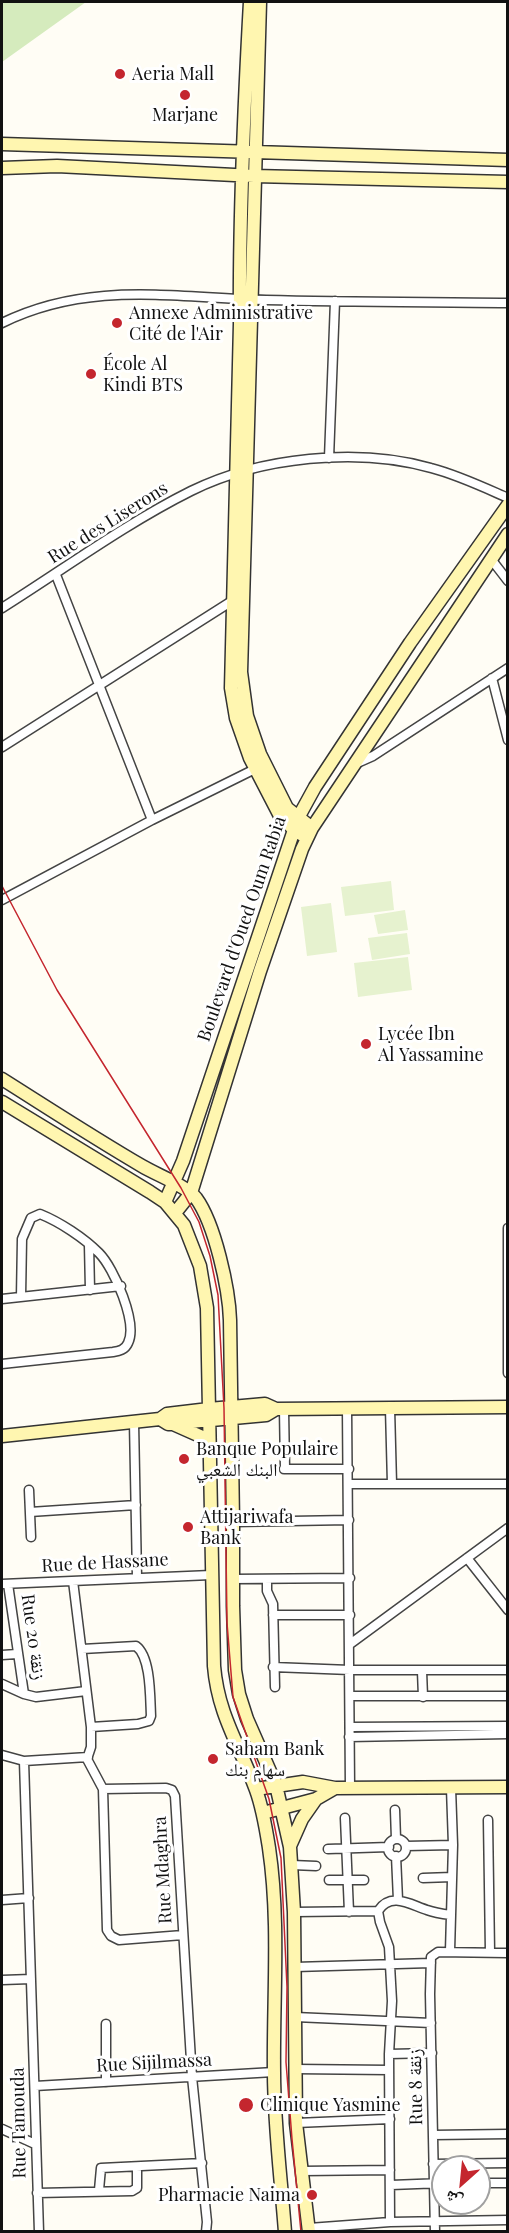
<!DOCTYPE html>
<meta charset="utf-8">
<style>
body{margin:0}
#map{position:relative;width:509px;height:2233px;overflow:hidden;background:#fffdf5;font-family:"Playfair Display","Noto Naskh Arabic",serif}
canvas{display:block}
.frame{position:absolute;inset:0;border:3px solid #111;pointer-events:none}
.north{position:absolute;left:431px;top:2155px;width:60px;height:60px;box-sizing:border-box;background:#fff;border:2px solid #a0a0a0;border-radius:50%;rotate:207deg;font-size:16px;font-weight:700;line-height:24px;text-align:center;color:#111}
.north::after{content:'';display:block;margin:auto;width:21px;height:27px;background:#c4262e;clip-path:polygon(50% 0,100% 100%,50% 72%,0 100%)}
</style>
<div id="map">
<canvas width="509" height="2233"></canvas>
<div class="frame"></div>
<div class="north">ش</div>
</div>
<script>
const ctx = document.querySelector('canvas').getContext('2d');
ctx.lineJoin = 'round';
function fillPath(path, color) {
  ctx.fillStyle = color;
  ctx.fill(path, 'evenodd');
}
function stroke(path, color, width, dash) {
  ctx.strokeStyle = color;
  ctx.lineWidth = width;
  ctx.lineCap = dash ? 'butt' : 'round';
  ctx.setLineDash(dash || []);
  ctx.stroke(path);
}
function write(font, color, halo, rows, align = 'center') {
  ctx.font = font + ' "Playfair Display","Noto Naskh Arabic",serif';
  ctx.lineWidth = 6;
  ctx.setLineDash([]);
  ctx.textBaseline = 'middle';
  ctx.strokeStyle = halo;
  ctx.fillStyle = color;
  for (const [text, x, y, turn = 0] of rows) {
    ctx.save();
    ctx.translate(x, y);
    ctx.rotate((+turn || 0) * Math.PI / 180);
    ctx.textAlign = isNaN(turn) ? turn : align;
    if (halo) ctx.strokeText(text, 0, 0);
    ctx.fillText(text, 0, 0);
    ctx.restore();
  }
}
fillPath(new Path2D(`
 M2,2H86L2,62Z`), '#d5ebbd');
fillPath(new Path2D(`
 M391,881L394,910L345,916L341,887Z
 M331,903L337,952L307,956L301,907Z
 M405,910L408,930L378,934L374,915Z
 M407,933L410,954L372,960L368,938Z
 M408,957L412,990L358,997L354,963Z`), '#e6f2cf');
const street = new Path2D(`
 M2,323C90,280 173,298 266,300C346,302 427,302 508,303
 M329,458L335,301
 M491,559L508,581
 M56,575L152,820
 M2,608C64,569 125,524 191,491C260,457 358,447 431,468C458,475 483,487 508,498
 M492,678L508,740
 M2,747L232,601
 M355,764L373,756L508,668
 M2,900L152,820L259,767
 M508,1228V1373
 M89,1245L90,1290
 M2,1299L121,1286
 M2,1364L113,1352C119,1351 125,1350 128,1343C138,1323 114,1268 99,1253C84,1238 60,1222 40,1214L31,1218L22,1239L21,1297
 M347,1408L350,1788
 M390,1408L392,1484
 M284,1409L285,1469
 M134,1422L137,1577
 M284,1469H349
 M349,1484H508
 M29,1490L31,1537
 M30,1512L136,1505
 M233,1522L349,1520
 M467,1558L508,1610
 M233,1579L350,1578
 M267,1579V1591L273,1604L275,1687
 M73,1581L91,1727V1747L87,1759L103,1789L107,1930L111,1936L119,1940L183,1935
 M2,1584L211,1575
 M8,1584L24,1694
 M273,1615H350
 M350,1644L508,1528
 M82,1649L136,1646C151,1657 150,1697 151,1716L149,1721L138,1724L91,1727
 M2,1655L17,1654
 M273,1667L350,1670H508
 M422,1671L423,1697
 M2,1684L24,1694L36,1697L86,1691
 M350,1696H508
 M350,1727L508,1726
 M349,1737L508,1734
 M2,1755L24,1761L88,1757
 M24,1761L39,2232
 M103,1789L166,1788L172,1790L175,1796L192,2077L207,2222L206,2232
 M395,1810L396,1839
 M345,1818L349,1912
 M488,1820L490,1952
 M388 1848a9 9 0 1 1 18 0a9 9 0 1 1-18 0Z
 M406,1846L453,1845
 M328,1849L389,1847
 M396,1856L398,1900
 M292,1865L316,1866
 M423,1878L452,1877
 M329,1880H364
 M2,1900L29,1898
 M294,1912L378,1911
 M450,1951L453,1845L451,1788
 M295,1967L431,1963
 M2,1980L31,1979
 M295,2017L431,2023
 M106,2024V2082
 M389,2054L432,2053
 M295,2069L389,2070
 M35,2086L274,2072
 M296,2123L390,2119
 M2,2129L35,2144
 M433,2135L508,2134
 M433,2164L508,2163
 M302,2171L390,2170
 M479,2183H508
 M391,2185L443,2183
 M99,2190L101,2168L202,2163
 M37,2193L132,2191L137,2188V2167
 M390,2222L389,2054L392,2001L389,1947L380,1922L378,1911C391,1891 411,1905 427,1910C435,1913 443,1914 451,1915
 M309,2228L390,2222L508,2220
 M435,2232L430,1994L431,1957L438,1952L508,1953`);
const secondary = new Path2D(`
 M250,2C244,109 239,217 240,324L231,688L236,718L250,758L279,814L293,829L307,838
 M260,2L241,672L247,716L260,754L287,808L312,828
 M2,144L508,160
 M2,168L57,166L254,176L508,182
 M2,1079C48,1108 94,1138 142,1166C157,1175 185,1185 196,1198C215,1224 229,1289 230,1320L233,1522V1606L235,1670L239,1694L247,1719L276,1785L290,1847L294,1912L296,2123L309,2232
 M2,1102L150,1192L165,1202L184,1225L200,1266L207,1308L214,1666C218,1715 240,1746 256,1790C263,1809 266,1829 269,1848C280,1922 273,1998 274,2072C274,2125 281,2178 285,2232
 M165,1202L183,1161L298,818L315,787L410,643L508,505
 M175,1213L191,1193L260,971L302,849L312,828L508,534
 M160,1419L168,1424L266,1415L276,1409
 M173,1424L209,1440
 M2,1436L160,1419L167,1414L209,1409L265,1404L276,1409L508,1407
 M256,1789L303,1782L335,1788L508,1787
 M263,1813L316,1799L335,1788
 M290,1846L302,1819L316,1799`);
stroke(street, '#444', 11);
stroke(secondary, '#333', 15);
stroke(street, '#fff', 8);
stroke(secondary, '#fff6b0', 12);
stroke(new Path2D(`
 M2,886L57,990L181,1188L199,1222L210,1256L218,1295L224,1408L227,1623L233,1697L269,1799L281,1858L287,1987L286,2062L292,2139L301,2232`), '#c4262e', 1.5);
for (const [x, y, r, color] of [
 [120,74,6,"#c4262e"],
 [185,95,6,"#c4262e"],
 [117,323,6,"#c4262e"],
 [91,374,6,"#c4262e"],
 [366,1044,6,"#c4262e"],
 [184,1459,6,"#c4262e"],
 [188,1527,6,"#c4262e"],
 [213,1759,6,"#c4262e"],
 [246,2105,8,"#c4262e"],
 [312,2195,6,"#c4262e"]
]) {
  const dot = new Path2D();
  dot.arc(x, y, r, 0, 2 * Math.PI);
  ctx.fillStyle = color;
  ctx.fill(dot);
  stroke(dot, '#fff', 2);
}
write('18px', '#111', '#fff', [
 ["Aeria Mall",132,74],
 ["Marjane",185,115,"center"],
 ["Annexe Administrative",129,313],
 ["Cité de l'Air",129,334],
 ["École Al",103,364],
 ["Kindi BTS",103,385],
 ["Lycée Ibn",378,1034],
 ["Al Yassamine",378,1055],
 ["Banque Populaire",196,1449],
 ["البنك الشعبي",196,1470],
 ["Attijariwafa",200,1517],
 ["Bank",200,1538],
 ["Saham Bank",225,1749],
 ["سهام بنك",225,1770],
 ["Clinique Yasmine",260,2105],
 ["Pharmacie Naima",300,2195,"right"]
], 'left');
write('18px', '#111', '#fff', [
 ["Rue des Liserons",108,523,-32],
 ["Boulevard d'Oued Oum Rabia",242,929,-71],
 ["Rue de Hassane",105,1563,-3],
 ["Rue 20 زنقة",33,1637,82],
 ["Rue Mdaghra",163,1870,-93],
 ["Rue Sijilmassa",154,2063,-3],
 ["Rue 8 زنقة",416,2087,-91],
 ["Rue Tamouda",19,2123,-91]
]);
</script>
